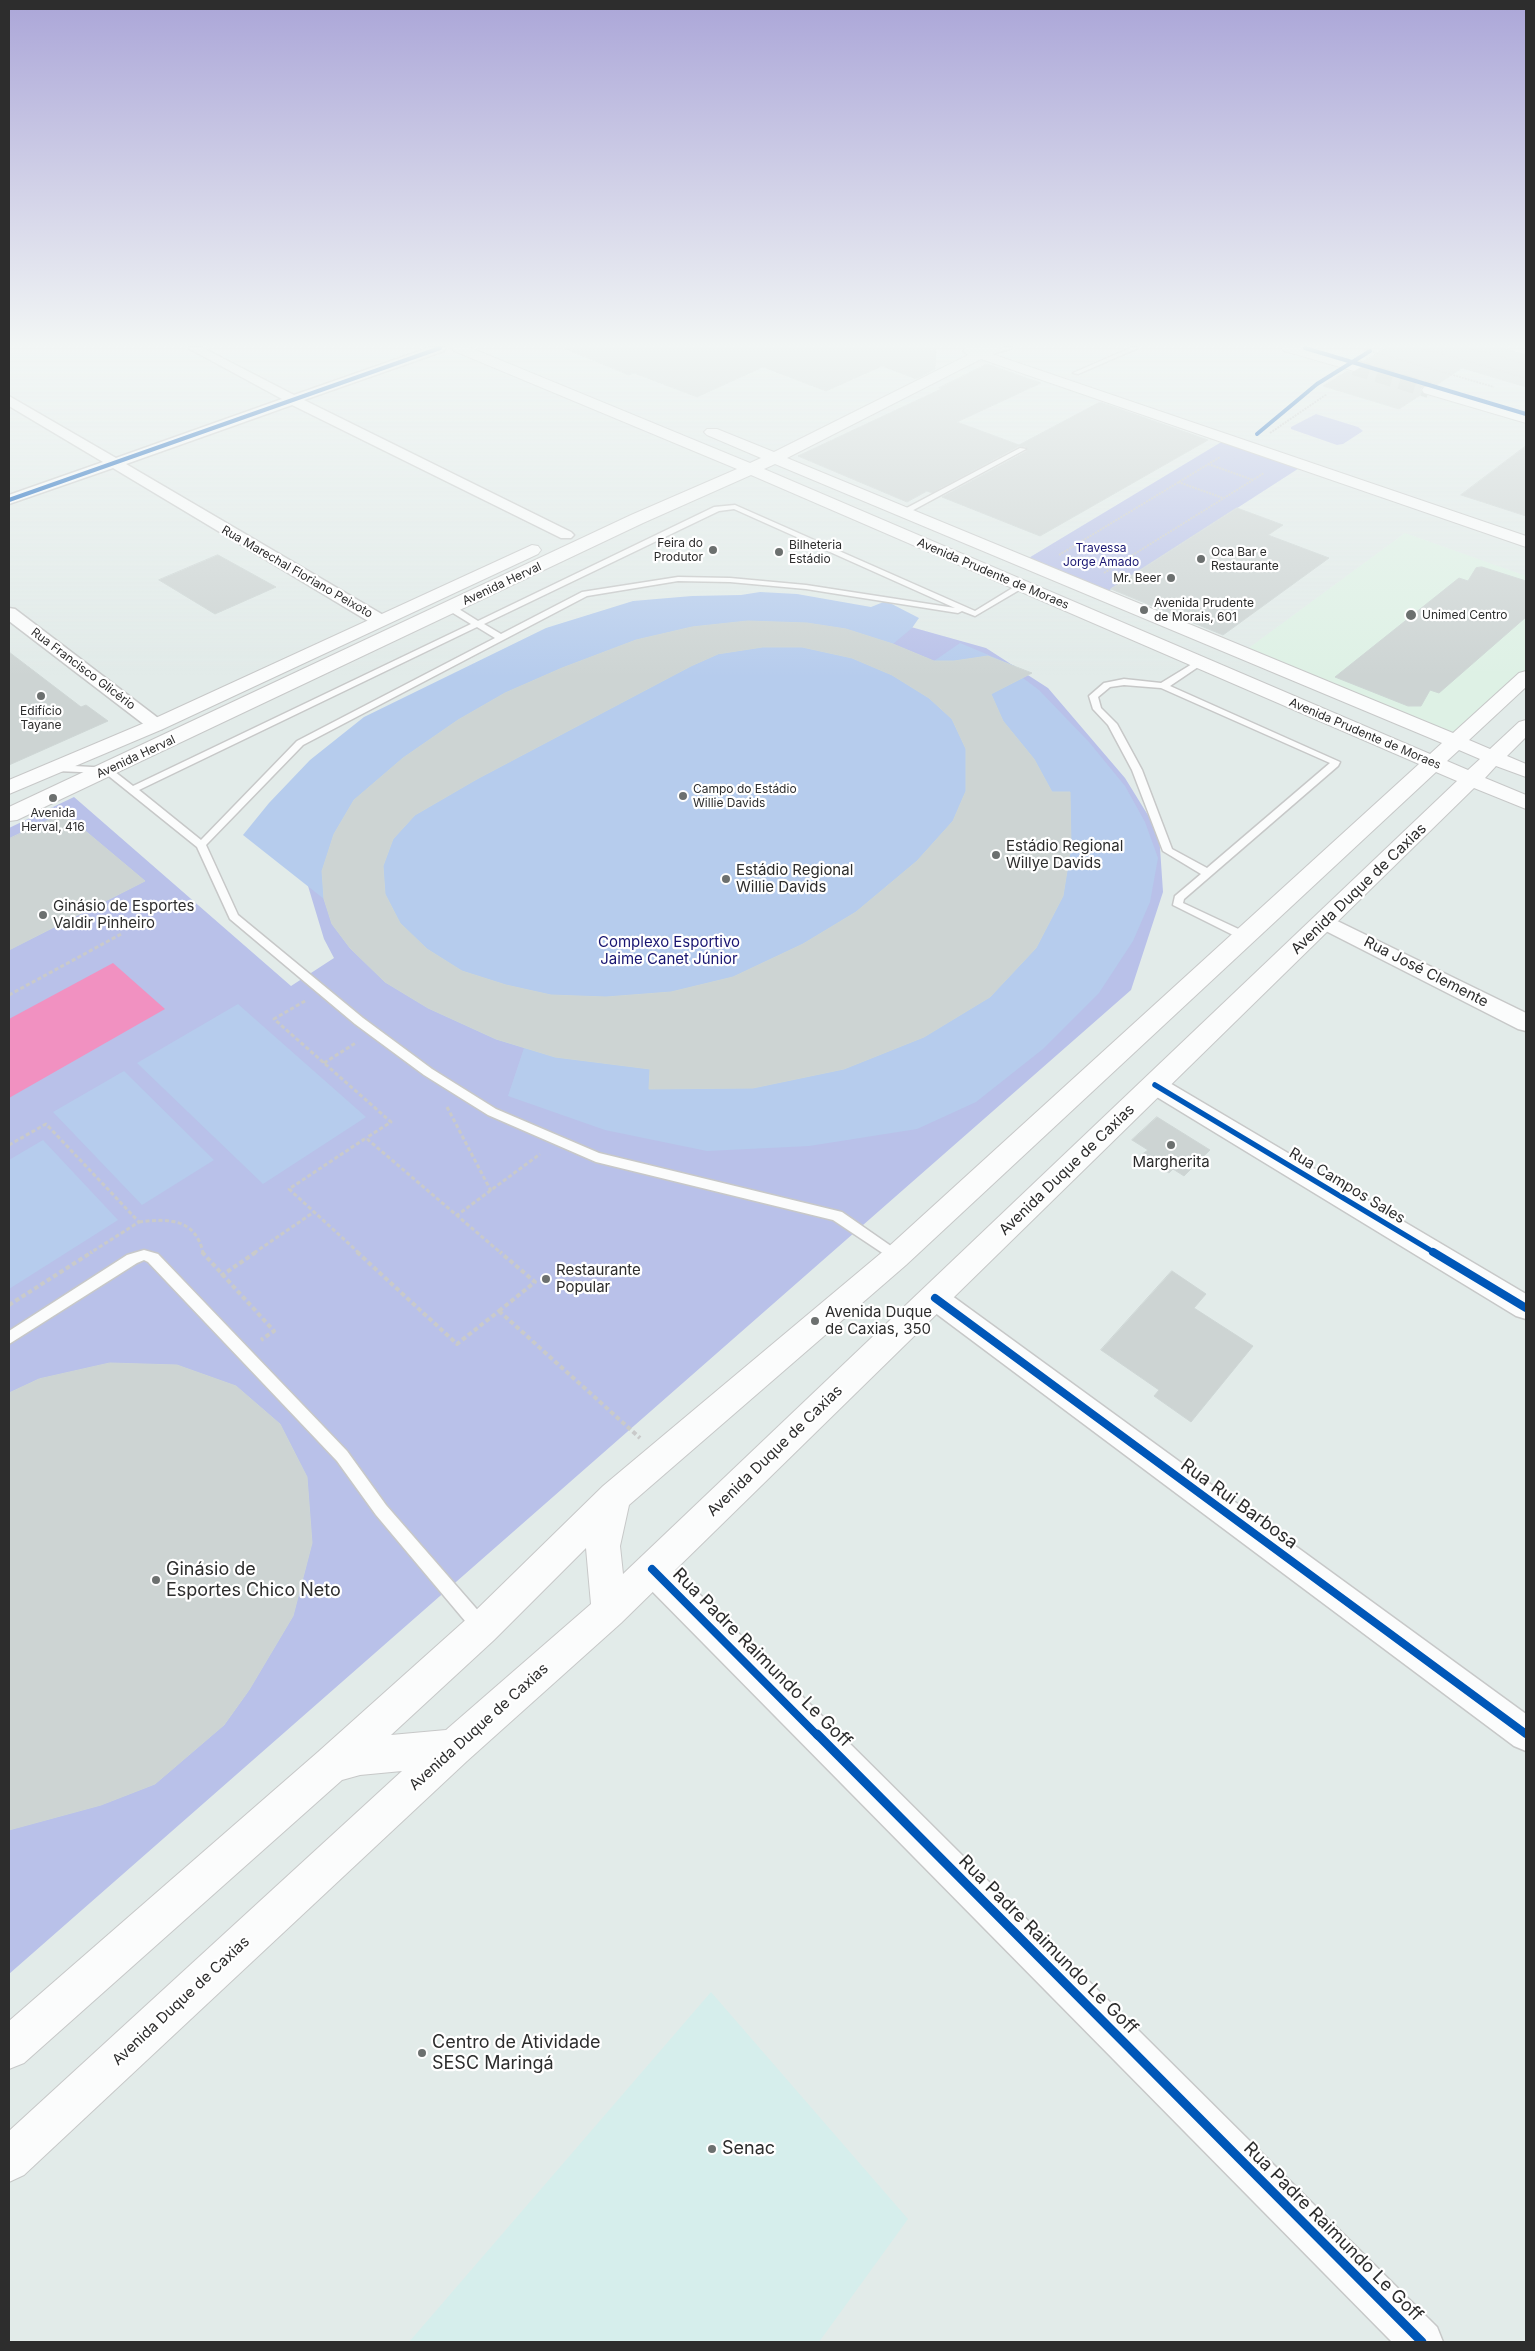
<!DOCTYPE html>
<meta charset="utf-8">
<style>
body{margin:0}
#map{position:relative;width:1535px;height:2351px;overflow:hidden;background:#e2ebe9;font-family:Inter,sans-serif}
canvas{display:block}
.frame{position:absolute;inset:0;border:10px solid #2d2d2d;pointer-events:none}
</style>
<div id="map">
<canvas width="1535" height="2351"></canvas>
<div class="frame"></div>
</div>
<script>
const ctx = document.querySelector('canvas').getContext('2d');
ctx.lineJoin = 'round';
function fillPath(path, color) {
  ctx.fillStyle = color;
  ctx.fill(path, 'evenodd');
}
function stroke(path, color, width, dash) {
  ctx.strokeStyle = color;
  ctx.lineWidth = width;
  ctx.lineCap = dash ? 'butt' : 'round';
  ctx.setLineDash(dash || []);
  ctx.stroke(path);
}
function write(font, color, halo, rows, align = 'center') {
  ctx.font = font + ' Inter,sans-serif';
  ctx.lineWidth = 4.5;
  ctx.setLineDash([]);
  ctx.textBaseline = 'middle';
  ctx.strokeStyle = halo;
  ctx.fillStyle = color;
  for (const [text, x, y, turn = 0] of rows) {
    ctx.save();
    ctx.translate(x, y);
    ctx.rotate((+turn || 0) * Math.PI / 180);
    ctx.textAlign = isNaN(turn) ? turn : align;
    if (halo) ctx.strokeText(text, 0, 0);
    ctx.fillText(text, 0, 0);
    ctx.restore();
  }
}
fillPath(new Path2D(`
 M711,1992L908,2219L819,2342H409Z`), '#d6eeec');
fillPath(new Path2D(`
 M1405,533L1526,576V677L1455,742L1242,653Z`), '#def1e5');
fillPath(new Path2D(`
 M1316,414L1358,427L1363,431L1343,444L1337,445L1291,429V427Z
 M1228,438L1304,465L1102,595L1022,562Z
 M886,620L986,648L1048,688L1125,778L1159,833L1163,892L1131,990L9,1974V828L74,797L291,986L334,958L324,939L305,876Z`), '#b9c1e9');
fillPath(new Path2D(`
 M760,592L797,594L871,607L886,601L919,618L912,628L893,644L934,661L960,643L1015,666L1023,678L1039,690L1089,742L1125,786L1145,822L1158,858L1150,902L1133,941L1099,993L1043,1049L976,1102L917,1129L809,1146L707,1151L605,1130L508,1096L524,1048L495,1039L428,1008L385,982L350,948L332,924L324,899L243,835L269,803L310,760L364,717L546,628L633,601L692,596L741,595Z
 M238,1004L366,1117L263,1184L137,1063Z
 M124,1071L214,1160L142,1205L53,1112Z
 M43,1140L118,1220L9,1289V1160Z`), '#b6cced');
fillPath(new Path2D(`
 M113,963L165,1009L9,1098V1019Z`), '#f191c1');
const building = new Path2D(`
 M564,348H936L935,369L916,379L882,366L826,391L763,367L697,397L634,373L629,375Z
 M1386,348H1502L1526,355V387L1462,368L1435,386L1424,385L1420,389L1422,394L1399,409L1323,386L1347,371L1355,373L1362,369L1361,363Z
 M987,364L1041,383L957,422L1019,445L1100,402L1208,440L1040,536L942,497L1027,451L1026,447L1019,446L932,493L927,491L907,502L798,456L941,389L939,388Z
 M1526,446V516L1461,495Z
 M1237,508L1283,525L1268,535L1329,558L1223,635L1111,589Z
 M218,555L276,587L215,614L159,580Z
 M1482,567L1526,581V617L1439,693L1430,690L1421,706H1408L1335,677L1459,578L1468,581L1476,568Z
 M748,621L807,623L846,629L893,644L934,661H954L988,656L1032,673L991,694L1003,721L1034,759L1052,792H1070L1071,846L1063,896L1036,948L990,997L924,1037L844,1069L753,1088L649,1089L650,1069L555,1057L496,1039L428,1008L385,982L350,948L332,924L324,899L322,871L334,834L354,800L403,758L458,720L505,693L562,668L636,640L692,627ZM763,647H802L852,658L892,675L929,698L952,719L966,749V791L953,821L917,861L856,912L803,944L733,977L671,992L606,997L551,995L506,985L462,971L427,949L400,923L385,894L383,866L393,839L415,815L477,779L691,666L718,654Z
 M9,652L81,707L86,705L108,721L9,765Z
 M64,813L145,881L9,950V839Z
 M1157,1117L1210,1150L1184,1176L1173,1169L1169,1173L1141,1155L1148,1150L1132,1140Z
 M1172,1271L1206,1294L1194,1308L1253,1346L1191,1422L1154,1396L1159,1390L1101,1350Z
 M110,1363L177,1365L236,1386L280,1424L307,1477L312,1543L293,1616L249,1690L224,1725L155,1784L101,1805L9,1830V1393L39,1379Z`);
fillPath(building, '#cdd4d3');
stroke(building, '#ced6d5', 1);
stroke(new Path2D(`
 M1354,367L1429,390`), '#bec5c3', 16, [16, 8]);
const service = new Path2D(`
 M1003,348H1013L982,357L979,355Z
 M1130,348H1138L1078,374L1073,373Z
 M1020,448L1026,449L906,514L899,512Z
 M735,505L975,611L1019,584L1026,586L975,616L962,611L958,613L806,589L730,582L678,581L587,596L303,745L206,845L238,915L363,1018L432,1069L496,1109L599,1153L842,1212L901,1253L903,1257L901,1261L896,1262L833,1220L596,1162L488,1115L424,1075L355,1024L230,919L197,847L105,773L56,771L51,768L56,765L110,768L133,786L471,624L448,610V606H454L478,621L714,507ZM734,509L955,608L806,585L730,578L678,577L582,592L501,634L484,624L719,511ZM477,627L495,638L297,741L201,840L139,790Z
 M1197,661L1204,663L1170,686L1340,762L1338,766L1184,899L1183,903L1247,933L1248,936L1243,940L1173,905L1175,896L1201,874L1163,851L1132,770L1108,725L1093,709L1089,696L1104,683L1124,679L1161,683ZM1124,685L1161,688L1330,763L1207,868L1172,849L1142,770L1117,724L1101,708L1098,697L1110,687Z
 M144,1250L158,1254L347,1451L386,1505L488,1622L490,1628L488,1634L482,1636L476,1634L376,1515L337,1461L148,1262L144,1260L137,1263L9,1344V1331L127,1255Z`);
const minor = new Path2D(`
 M188,348H203L294,395L428,348H446L444,351L304,400L571,532L574,535L571,538H561L292,405L126,464L385,616L387,620L385,624H373L113,468L9,504V495L103,462L9,406V396L116,458L282,399Z
 M9,608L15,609L162,721L165,725L162,729H150L9,621Z
 M1325,915L1526,1013V1031L1518,1029L1318,927L1314,922L1318,917Z
 M1155,1076L1163,1079L1526,1294V1319L1516,1316L1147,1091L1143,1085L1147,1079Z
 M935,1287L944,1290L1526,1714V1751L1514,1746L926,1306L922,1298L926,1290Z
 M652,1554L663,1558L1437,2327L1443,2342H1392L641,1580L637,1569L641,1558Z`);
const secondary = new Path2D(`
 M452,348H471L750,463L761,458L707,435L704,432L707,429H717L774,452L968,355L963,351L965,348H1000L992,354L1526,536V547L981,359L787,458L1453,733L1519,673L1526,671V687L1469,740L1490,749L1519,722L1526,720V737L1507,756L1526,764V777L1496,766L1485,778L1526,795V809L1474,788L621,1623L467,1761L24,2175L9,2182V2131L402,1771L360,1775L342,1780L24,2063L9,2069V2021L318,1752L470,1616L603,1486L886,1249L1419,764L751,475L643,523L17,820L9,821V807L631,515L737,469L454,351ZM775,464L1442,743L1430,754L764,469ZM1459,750L1480,759L1468,770L1447,761ZM1436,772L1457,781L623,1574L620,1546L629,1505L906,1265ZM586,1548L591,1604L446,1730L391,1735L494,1640Z
 M1282,348H1304L1359,364L1361,367L1354,371L1284,351Z
 M1429,386L1526,414V423L1424,393L1422,390L1424,387Z
 M532,545L538,546L541,550L538,554L163,729L9,794V780L149,721Z`);
stroke(service, '#c7c8c8', 3);
stroke(minor, '#c7c8c8', 3);
stroke(secondary, '#c7c8c8', 2);
stroke(new Path2D(`
 M1421,348L1526,378
 M1469,348L1526,364
 M1364,349L1494,387
 M1270,433L1327,394
 M1208,464L1253,480
 M1178,482L1223,498
 M1059,555L1220,457
 M1104,573L1264,473`), '#c9caca', 2, [2, 1]);
stroke(new Path2D(`
 M9,995L123,933
 M305,1001L274,1019L391,1122L366,1138
 M324,1063L357,1042
 M447,1107L491,1191
 M9,1145L46,1124L139,1222L90,1253
 M456,1216L540,1154
 M139,1222C169,1218 196,1219 203,1253
 M254,1253L314,1212
 M359,1253L289,1189L366,1138L501,1253`), '#c9caca', 3, [4, 2.5]);
stroke(new Path2D(`
 M202,1252L274,1331L261,1340
 M357,1252L457,1344L499,1311
 M221,1276L256,1252
 M9,1305L92,1252
 M499,1311L640,1438
 M499,1311L535,1282L500,1252`), '#c9caca', 4, [4.5, 3]);
fillPath(service, '#fbfcfc');
fillPath(minor, '#fbfcfc');
fillPath(secondary, '#fbfcfc');
stroke(new Path2D(`
 M1305,348L1526,414
 M1257,434L1317,384L1370,351
 M9,500L440,348`), '#0057b8', 4);
stroke(new Path2D(`
 M1155,1085L1435,1253`), '#0057b8', 5.5);
stroke(new Path2D(`
 M1433,1252L1526,1308
 M935,1298L1526,1734
 M652,1569L818,1736`), '#0057b8', 8);
stroke(new Path2D(`
 M817,1734L1422,2342`), '#0057b8', 9);
const sky = ctx.createLinearGradient(0, 0, 0, 677);
sky.addColorStop(0, '#aba6d8');
sky.addColorStop(0.51, '#f2f6f5');
sky.addColorStop(1, '#f2f6f500');
ctx.fillStyle = sky;
ctx.fillRect(0, 0, 1535, 677);
for (const [x, y, r, color] of [
 [713,550,5,"#6c706f"],
 [779,552,5,"#6c706f"],
 [1201,559,5,"#6c706f"],
 [1171,578,5,"#6c706f"],
 [1144,610,5,"#6c706f"],
 [1411,615,6,"#6c706f"],
 [41,696,5,"#6c706f"],
 [683,796,5,"#6c706f"],
 [53,798,5,"#6c706f"],
 [996,855,5,"#6c706f"],
 [726,879,5,"#6c706f"],
 [43,915,5,"#6c706f"],
 [1171,1145,5,"#6c706f"],
 [546,1279,5,"#6c706f"],
 [815,1321,5,"#6c706f"],
 [156,1580,5,"#6c706f"],
 [422,2053,5,"#6c706f"],
 [712,2149,5,"#6c706f"]
]) {
  const dot = new Path2D();
  dot.arc(x, y, r, 0, 2 * Math.PI);
  ctx.fillStyle = color;
  ctx.fill(dot);
  stroke(dot, '#fff', 2);
}
write('12px', '#2d2d2d', '#fff', [
 ["Feira do",703,543,"right"],
 ["Produtor",703,557,"right"],
 ["Bilheteria",789,545],
 ["Estádio",789,559],
 ["Oca Bar e",1211,552],
 ["Restaurante",1211,566],
 ["Mr. Beer",1161,578,"right"],
 ["Avenida Prudente",1154,603],
 ["de Morais, 601",1154,617],
 ["Unimed Centro",1422,615],
 ["Edifício",41,711,"center"],
 ["Tayane",41,725,"center"],
 ["Campo do Estádio",693,789],
 ["Willie Davids",693,803],
 ["Avenida",53,813,"center"],
 ["Herval, 416",53,827,"center"]
], 'left');
write('12px', '#181571', '#fff', [
 ["Travessa",1101,548],
 ["Jorge Amado",1101,562]
]);
write('12px', '#2d2d2d', '#fff', [
 ["Rua Marechal Floriano Peixoto",297,572,30],
 ["Avenida Prudente de Moraes",993,574,23],
 ["Avenida Herval",502,584,-25],
 ["Rua Francisco Glicério",83,669,37],
 ["Avenida Prudente de Moraes",1365,734,23],
 ["Avenida Herval",136,757,-25]
]);
write('15px', '#2d2d2d', '#fff', [
 ["Estádio Regional",1006,846],
 ["Willye Davids",1006,863],
 ["Estádio Regional",736,870],
 ["Willie Davids",736,887],
 ["Ginásio de Esportes",53,906],
 ["Valdir Pinheiro",53,923],
 ["Margherita",1171,1162,"center"],
 ["Restaurante",556,1270],
 ["Popular",556,1287],
 ["Avenida Duque",825,1312],
 ["de Caxias, 350",825,1329]
], 'left');
write('15px', '#2d2d2d', '#fff', [
 ["Avenida Duque de Caxias",1359,889,-44],
 ["Rua José Clemente",1426,972,27],
 ["Avenida Duque de Caxias",1067,1170,-44],
 ["Rua Campos Sales",1347,1186,31],
 ["Avenida Duque de Caxias",775,1451,-44],
 ["Avenida Duque de Caxias",479,1727,-42],
 ["Avenida Duque de Caxias",181,2001,-43]
]);
write('15px', '#181571', '#fff', [
 ["Complexo Esportivo",669,942],
 ["Jaime Canet Júnior",669,959]
]);
write('18px', '#2d2d2d', '#fff', [
 ["Rua Rui Barbosa",1239,1504,36],
 ["Rua Padre Raimundo Le Goff",762,1658,45],
 ["Rua Padre Raimundo Le Goff",1048,1945,45],
 ["Rua Padre Raimundo Le Goff",1333,2232,45]
]);
write('18px', '#2d2d2d', '#fff', [
 ["Ginásio de",166,1570],
 ["Esportes Chico Neto",166,1591],
 ["Centro de Atividade",432,2043],
 ["SESC Maringá",432,2064],
 ["Senac",722,2149]
], 'left');
</script>
